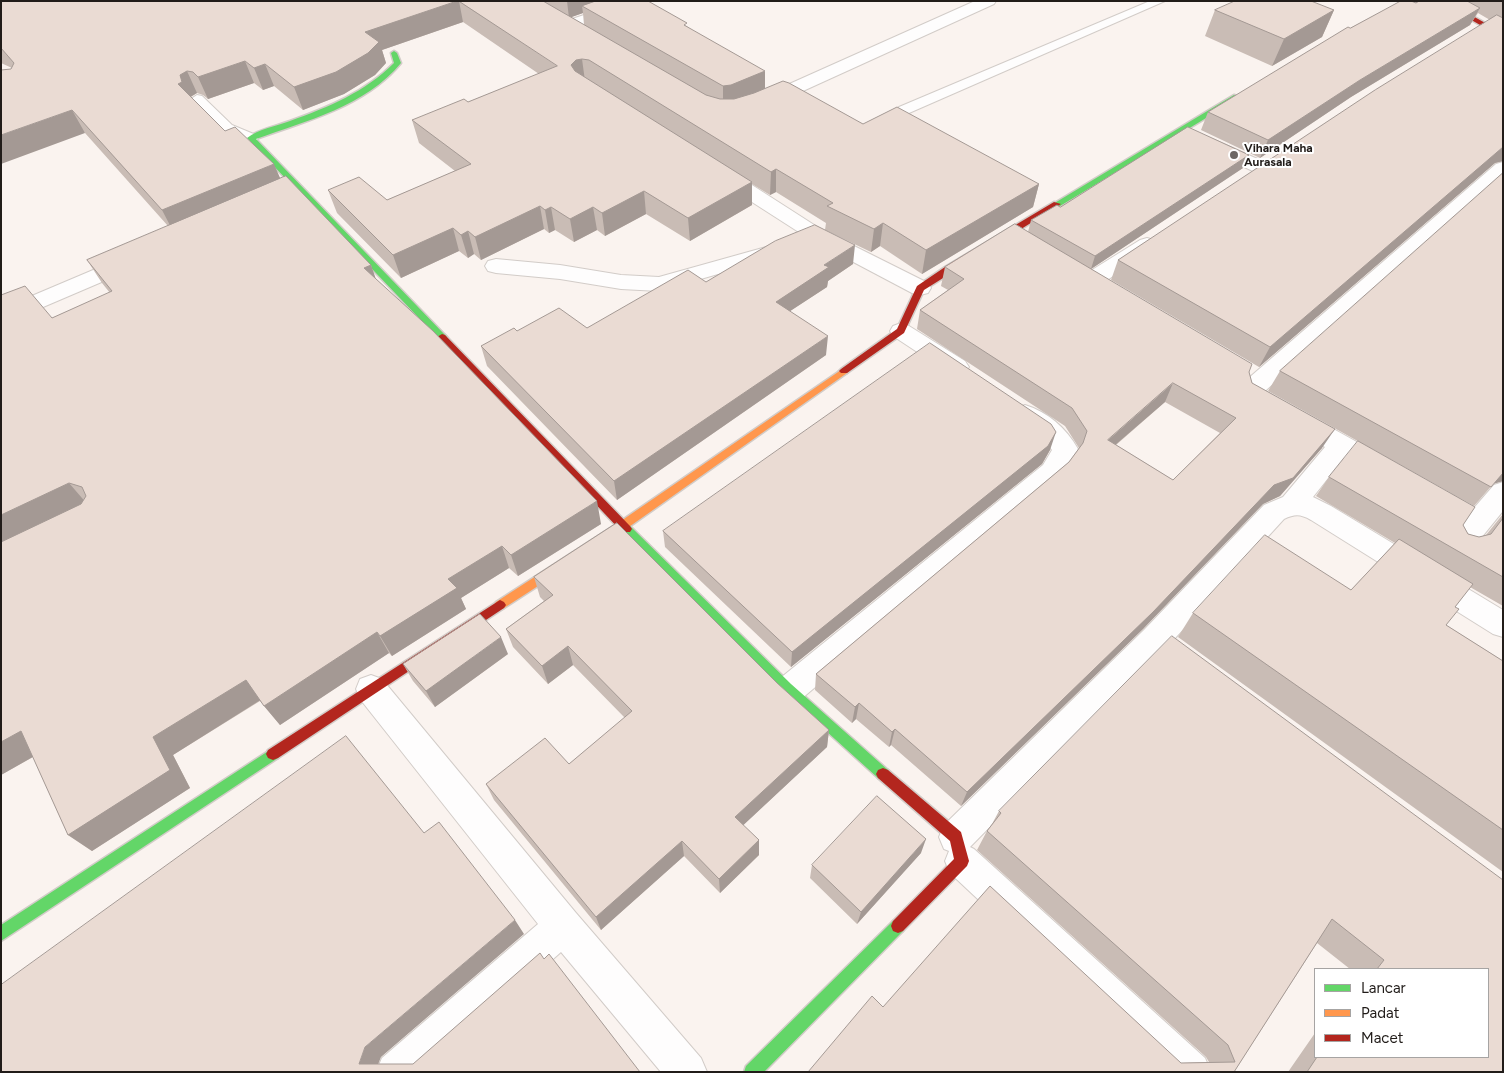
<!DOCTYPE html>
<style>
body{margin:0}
#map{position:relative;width:1504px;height:1073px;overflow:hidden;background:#faf3ef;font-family:Figtree,sans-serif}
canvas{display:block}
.frame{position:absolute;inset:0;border:2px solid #211c19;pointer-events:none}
.legend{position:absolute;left:1314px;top:968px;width:175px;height:90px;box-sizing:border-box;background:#fff;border:1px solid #a6a4a3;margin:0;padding:6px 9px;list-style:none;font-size:15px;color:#211c19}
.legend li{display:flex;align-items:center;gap:10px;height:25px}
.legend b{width:25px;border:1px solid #a6a4a3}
</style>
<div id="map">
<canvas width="1504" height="1073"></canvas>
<div class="frame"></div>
<ul class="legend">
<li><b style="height:6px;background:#63d668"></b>Lancar</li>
<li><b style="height:6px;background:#ff974d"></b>Padat</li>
<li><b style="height:6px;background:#b3261e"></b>Macet</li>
</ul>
</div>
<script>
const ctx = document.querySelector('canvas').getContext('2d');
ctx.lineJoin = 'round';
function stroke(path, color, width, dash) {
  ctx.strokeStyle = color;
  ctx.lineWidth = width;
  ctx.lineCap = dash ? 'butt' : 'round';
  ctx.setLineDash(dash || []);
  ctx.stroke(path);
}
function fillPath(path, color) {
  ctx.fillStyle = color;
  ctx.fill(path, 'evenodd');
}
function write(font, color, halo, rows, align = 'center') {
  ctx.font = font + ' Figtree,sans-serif';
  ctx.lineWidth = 4;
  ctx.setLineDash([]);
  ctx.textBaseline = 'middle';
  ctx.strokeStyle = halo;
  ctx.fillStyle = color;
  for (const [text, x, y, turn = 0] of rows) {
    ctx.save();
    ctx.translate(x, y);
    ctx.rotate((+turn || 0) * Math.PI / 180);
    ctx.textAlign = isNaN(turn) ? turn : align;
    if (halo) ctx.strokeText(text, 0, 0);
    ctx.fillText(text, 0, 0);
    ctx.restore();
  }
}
const lane = new Path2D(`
 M1150,1H1165L909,113H899L897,110L899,107Z
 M197,95L202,96L232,125L256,135L258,138L256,141C233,146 203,115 191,99Z`);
const street = new Path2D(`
 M517,1H537L569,20L611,6L617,8L619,11L617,14L567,31L561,29Z
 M975,1H996L994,4L770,106L764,107L758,106L755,102L758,98Z
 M1212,139L1269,164L1272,168L1269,172L1262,174L1255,172L1205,149L1203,145L1205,141Z
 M1503,162V178L1265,391L1391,461L1395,468L1391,475C1374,480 1359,467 1344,458L1313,497L1331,506L1503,610V637L1493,634L1311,520C1300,514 1295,514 1284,519L1166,648L970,847L974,849L1205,1058L1211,1072H1162L950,873L945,861L949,851L944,849L939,837L944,825L1144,630L1264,505L1283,497L1325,447L1243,400C1239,393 1239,390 1243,383L1496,164Z
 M720,167L727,169L822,230L928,283L931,288L928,293L920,295L912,293L808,238L713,177L710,173L713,169Z
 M1147,238L1154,240L1157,244L1154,248L1100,285L1092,287L1084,285L1081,280L1084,275L1140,240Z
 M777,244L784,245L788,250L784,255L659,291L621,289L560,279L496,273L488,271L485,266L488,261L496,259L560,265L621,275L659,277Z
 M131,254L139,256L142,261L139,266L1,325V309Z
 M901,323L909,326L965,361L969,367L965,373L957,375L949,373L893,336L890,331L893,326Z
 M1025,405C1048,412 1066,428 1078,449L1074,460L1061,479L800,700L789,704L778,700L774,690L778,680L1043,465L1052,450C1042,434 1022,430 1013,414L1016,408Z
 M1503,482V511L1477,543L1467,546L1457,543L1453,535L1459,525L1426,505L1422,498L1426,491C1443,485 1459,499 1474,508L1494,485Z
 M371,675L382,679L576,913L701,1058L707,1072H661L561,952L426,1072H376L382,1058L538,924L360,699L356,689L360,679Z`);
const fast = new Path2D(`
 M394,51L397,53L401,63C366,106 306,121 256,139L445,335L447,337L442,340L439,339L247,138C258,129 277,126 290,121C329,107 365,92 394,63L391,53Z
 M1234,95L1241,97L1060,206L1053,204Z
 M626,525L630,526L791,684L888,770L890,774L888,778L883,780L878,778L783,692L622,532L620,529L622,526Z
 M273,748L278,750L280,754L278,758L1,941V925Z
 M898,919L903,921L905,926L903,931L764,1072H744L746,1066L893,921Z`);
const slow = new Path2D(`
 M844,368L847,369L849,371L847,373L626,529L504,608L500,610L496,608L494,605L496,602L618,523Z`);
const jam = new Path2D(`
 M1438,1H1446L1503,33V38Z
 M1054,202L1061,204L924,290L904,333L847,373H841L839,371L841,369L897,329L917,286L945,267Z
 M442,334L445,335L630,526L632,529L630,532H622L439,339L437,337Z
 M500,600L504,602L506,605L504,608L278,758L273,760L268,758L266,754L268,750Z
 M883,768L888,770L961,832L969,861L967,866L903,931L898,933L893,931L891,926L893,921L954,859L950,841L878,778L876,774L878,770Z`);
stroke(lane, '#d2ccc8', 2);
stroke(street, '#d2ccc8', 2);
stroke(fast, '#d2ccc8', 3);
stroke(slow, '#d2ccc8', 3);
stroke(jam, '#d2ccc8', 3);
fillPath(lane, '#fefdfd');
fillPath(street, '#fefdfd');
fillPath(fast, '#63d668');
fillPath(slow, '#ff974d');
fillPath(jam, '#b3261e');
fillPath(new Path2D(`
 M1,1H648L688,27L765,88L863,124L1039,184L1033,207L922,274L880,246L871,252L825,230L826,223L776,192L770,195L752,184V205L690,241L646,214L605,236L597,230L574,242L555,230L549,233L544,229L481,260L474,254L468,258L459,251L401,278L337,213L328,190L387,200L455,171L419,143L412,120L468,102L539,74L463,22L382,50L386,63L375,75L344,94L303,110L274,86L263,90L254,83L208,99L203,95L197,93L191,97L225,131L280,178L371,265L375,278L601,524L518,576L509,568L461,598L466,609L392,656L389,653L280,725L260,701L173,755L190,788L92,851L68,835L33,757L1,775L4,294L52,318L110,293L102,283L87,260L168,226L85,133L11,69L12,68L1,63ZM583,13L584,25L571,17Z
 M1419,1H1503V161L1495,163L1259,367L1111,280L1118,260L1490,20L1478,13L1470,25L1351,97L1260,158L1201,130L1208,112L1350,28Z
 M1215,10H1334L1322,37L1272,66L1205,36Z
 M1249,155L1243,168L1091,269L1249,372L1252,383L1322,448L1280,496L1263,504L1143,629L961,806L891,745L889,747L856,719L852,723L815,690L816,674L1069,462L1079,448L1065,426L917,329L920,310L948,290L941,286L945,267L1028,232L1031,220L1060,207ZM1165,402L1220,433L1173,480L1116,445Z
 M1503,173V481L1494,483L1474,506L1268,391L1280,371Z
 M853,264L828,281L827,287L790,311L826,355L617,500L487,366L481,346L517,331L587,328L706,282Z
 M1050,450L1042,464L791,667L665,547L663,531Z
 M1329,477L1463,525L1468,534L1479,537L1486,535L1503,514V606L1470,587L1455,607L1446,625L1503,661V872L1178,637L1193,613L1351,590L1395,543L1316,496Z
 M534,577L777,683L829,730L827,747L743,825L759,855L720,893L684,856L601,930L494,800L486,784L569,764L625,718L573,665L548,684L513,647L506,629L544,601L540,597Z
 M508,654L435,707L413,681L403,664Z
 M999,811L1503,880V1072H1288L1315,1033V1057H1488V969H1350L1317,943L1234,1072H808L883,1007L1181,1063L1209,1062L1206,1057L977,850L987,831L992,824Z
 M921,853L857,924L810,878L812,865Z`), '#c9bcb5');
fillPath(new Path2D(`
 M457,1H459L463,22L382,50L386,63L375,75L344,94L303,110L294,87L365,32Z
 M567,1H604L582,6L583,13L569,18Z
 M1480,8L1470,25L1351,97L1260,158L1268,140L1360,80Z
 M1334,10L1322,37L1272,66L1284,39Z
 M582,59L585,81L579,82L571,65L576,60Z
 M245,61L254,83L208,99L198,77Z
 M265,64L274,86L263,90L254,68Z
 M187,71L197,93L190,97L178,84L180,75Z
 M765,71V93L723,108V86Z
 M72,110L85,133L1,164V135Z
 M1503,147V161L1495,163L1259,367L1270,347Z
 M1249,155L1243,168L1091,269L1095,256Z
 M274,164L284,187L174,233L162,210Z
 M776,169V192L770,195L771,172Z
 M752,182V205L690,241L688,218Z
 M1039,184L1033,207L922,274L926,250Z
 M644,191L646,214L605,236L602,213Z
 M540,206L544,229L481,260L475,237Z
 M551,207L555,230L549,233L545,210Z
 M593,207L597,230L574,242L570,219Z
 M883,223L880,246L871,252L874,229Z
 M453,228L459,251L401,278L393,255Z
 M468,231L474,254L468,258L461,235Z
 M855,245L853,264L828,281L827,287L775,321L776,302L824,265Z
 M371,265L379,288L364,268Z
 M828,336L826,355L617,500L614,481Z
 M1173,383L1165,402L1100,458L1108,440Z
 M1335,429L1322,448L1280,496L1263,504L1143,629L961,806L967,792L1274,485Z
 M1056,432L1050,450L1042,464L791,667L792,652Z
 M1503,473V481L1493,484Z
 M69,483L88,505L1,547V515Z
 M597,501L601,524L518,576L511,555Z
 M502,546L509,568L461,598L466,609L392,656L380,636L448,579Z
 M377,632L389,653L280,725L264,706Z
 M501,637L508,654L435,707L426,691Z
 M568,646L573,665L548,684L542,666Z
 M246,680L262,699L173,755L190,788L92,851L68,835L153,737Z
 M859,703L856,719L852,723L855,707Z
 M895,729L891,745L889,747L892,732Z
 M829,730L827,747L736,832L735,817Z
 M21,731L45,750L1,775V742Z
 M926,839L921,853L857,924L861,912Z
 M759,840V855L720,893L719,879Z
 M682,841L684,856L601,930L596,917Z
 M515,920L524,934L381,1057L375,1072L359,1064L365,1047Z`), '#a49994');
const building = new Path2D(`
 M1,1H457L365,32L379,42L368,53L336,72L294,87L265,64L254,68L245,61L198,77L193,72L187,71L180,75L182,82L178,84L225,131L235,127L274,164L162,210L72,110L1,135V70L11,69L14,63L1,48Z
 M459,1H543L706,95L720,99H734L754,93L783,81L789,83L863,124L897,107L1039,184L926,250L883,223L874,229L827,206L833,203L776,169L771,172L589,60L582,59L576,60L571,65L575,71L752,182L688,218L644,191L602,213L593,207L570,219L551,207L545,210L540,206L475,237L468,231L461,235L453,228L393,255L328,190L359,177L387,200L471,164L412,120L464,99L468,102L557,66Z
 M596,1H648L687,23L684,25L765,71L731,85L723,86L582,6Z
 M1235,1H1311L1334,10L1284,39L1215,10Z
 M1401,1H1411L1416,3L1419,1H1467L1480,8L1360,80L1268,140L1208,112L1348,27L1350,28Z
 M1497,15L1503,18V147L1270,347L1118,260L1375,90Z
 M1188,127L1249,155L1095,256L1031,220L1057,205L1060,207Z
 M1503,173V473L1491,487L1280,371Z
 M286,176L371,265L364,268L433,331L597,501L511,555L502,546L448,579L457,588L380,636L377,632L264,706L246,680L153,737L170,770L68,835L21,731L1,742V542L81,504L86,496L82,487L69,483L1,515V295L25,286L52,318L112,291L87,260Z
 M1015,224L1252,364L1249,372L1252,383L1335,429L1293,478L1274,485L1153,612L967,792L895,729L892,732L859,703L855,707L816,674L1069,462L1083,443L1087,431L1072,408L920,310L964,279L945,267ZM1173,383L1236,418L1173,480L1108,440Z
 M815,225L855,245L824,265L829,267L776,302L828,336L614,481L481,346L514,328L517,331L559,308L587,328L688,270L706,282L775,241Z
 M930,343L1051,424L1056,432L1048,446L792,652L663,531Z
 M1358,441L1475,507L1463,525L1468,534L1479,537L1491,534L1503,518V577L1329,477Z
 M617,523L777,683L829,730L735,817L759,840L719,879L682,841L596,917L486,784L545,738L569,764L632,711L568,646L542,666L506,629L553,595L534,577Z
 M1265,535L1351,590L1399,539L1473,584L1455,607L1459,609L1446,625L1503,661V830L1193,613Z
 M480,614L501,637L426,691L403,664Z
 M1172,636L1503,880V1072H1307L1317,1057H1488V969H1377L1384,960L1332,919L1234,1072H808L872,996L883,1007L990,886L1181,1063L1235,1062L1228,1045L987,831L1001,813L999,811Z
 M346,736L424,833L439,822L515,920L365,1047L359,1064H413L540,953L544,959L549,954L640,1072H1V985Z
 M877,796L926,839L861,912L812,865Z`);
fillPath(building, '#eadbd3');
stroke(building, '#a49994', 1);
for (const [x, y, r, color] of [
 [1234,155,5,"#6d6764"]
]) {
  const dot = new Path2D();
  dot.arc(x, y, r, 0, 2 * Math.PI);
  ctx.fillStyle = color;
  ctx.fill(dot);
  stroke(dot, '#fff', 2);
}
write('bold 12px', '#211c19', '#fff', [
 ["Vihara Maha",1244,148],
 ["Aurasala",1244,162]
], 'left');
</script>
